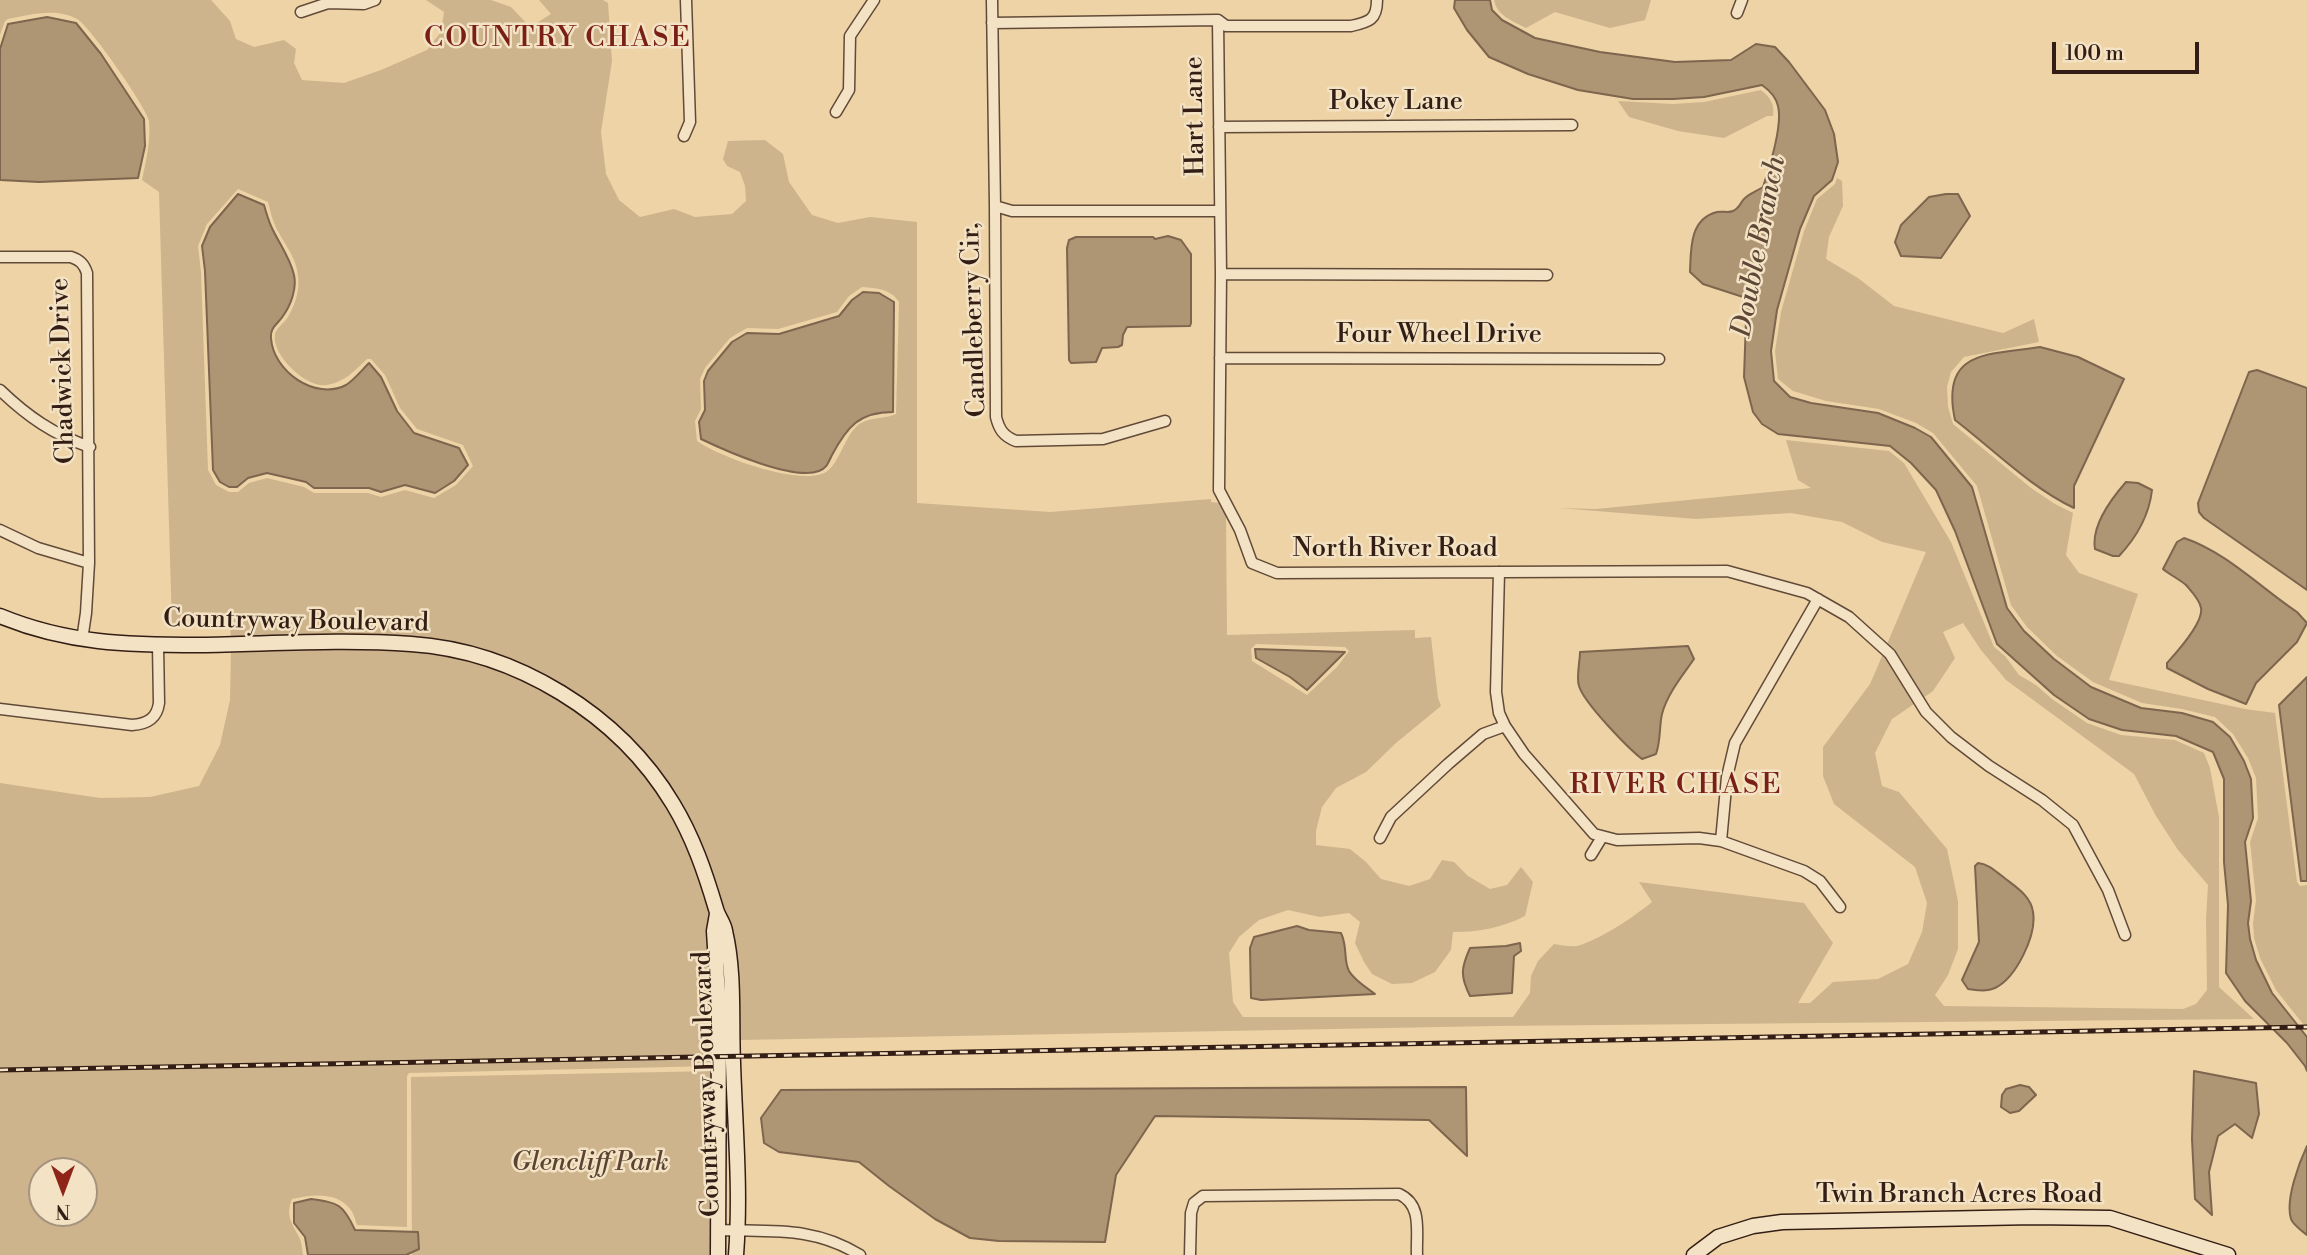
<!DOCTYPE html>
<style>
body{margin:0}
#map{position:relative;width:2307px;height:1255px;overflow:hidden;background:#edd3a5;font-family:"Libre Bodoni",serif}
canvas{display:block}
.north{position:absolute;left:28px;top:1157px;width:70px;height:70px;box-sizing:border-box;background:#f3e2c4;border:2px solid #a6937e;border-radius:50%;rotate:180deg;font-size:19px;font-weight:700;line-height:28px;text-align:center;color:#331d14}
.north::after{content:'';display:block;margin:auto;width:24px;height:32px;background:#8f2418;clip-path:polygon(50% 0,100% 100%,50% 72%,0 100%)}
.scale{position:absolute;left:2052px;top:42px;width:147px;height:32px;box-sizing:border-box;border:4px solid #331d14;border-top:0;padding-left:9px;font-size:21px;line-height:24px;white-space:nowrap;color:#331d14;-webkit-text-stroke:5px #f3e2c4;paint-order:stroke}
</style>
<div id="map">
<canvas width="2307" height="1255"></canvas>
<div class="north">N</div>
<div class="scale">100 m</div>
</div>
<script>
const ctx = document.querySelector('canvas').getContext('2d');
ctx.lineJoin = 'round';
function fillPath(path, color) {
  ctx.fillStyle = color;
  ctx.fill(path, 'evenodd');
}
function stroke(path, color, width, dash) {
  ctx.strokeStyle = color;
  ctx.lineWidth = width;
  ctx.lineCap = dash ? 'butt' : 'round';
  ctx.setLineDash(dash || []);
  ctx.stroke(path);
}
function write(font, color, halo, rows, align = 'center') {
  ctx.font = font + ' "Libre Bodoni",serif';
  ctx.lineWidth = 5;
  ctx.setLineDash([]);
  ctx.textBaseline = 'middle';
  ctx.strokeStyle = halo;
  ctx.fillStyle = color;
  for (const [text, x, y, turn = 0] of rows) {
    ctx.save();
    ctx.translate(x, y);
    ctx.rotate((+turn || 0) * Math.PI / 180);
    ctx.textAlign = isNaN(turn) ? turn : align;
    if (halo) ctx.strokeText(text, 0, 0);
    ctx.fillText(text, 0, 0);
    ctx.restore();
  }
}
fillPath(new Path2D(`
 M0,0H211L230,21L236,39L254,47L284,40L296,49L294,63L302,80L344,83L381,70L427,50L441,32L444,12L426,0H491L511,7L530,27L551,14L539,0H603L608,3L612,61L601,132L606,174L619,200L640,217L674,209L695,217L732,214L746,201L745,186L740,172L727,166L723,159L728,141L765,140L783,154L789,182L812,215L838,223L870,217L917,222V503L1050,512L1211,499V502L1219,503L1226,516L1227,635L1415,630V638L1431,637L1438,698L1441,706L1396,743L1366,772L1336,788L1322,807L1316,831V845L1350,849L1366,862L1381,879L1409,886L1430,879L1442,860L1454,862L1468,876L1490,889L1507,885L1521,867L1533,882L1525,916C1501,928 1480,932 1453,932L1451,950L1435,972L1412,983L1392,984L1372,974L1364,962L1355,943L1360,922L1349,913L1320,917L1288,910L1259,920L1239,937L1229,953L1233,1002L1243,1017H1513L1530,993L1531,976L1538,961L1554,944C1561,945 1570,947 1577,946C1599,940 1634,917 1652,902L1639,882L1804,903L1833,943L1798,1003H1810L1833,982L1878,979L1908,964L1922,932L1927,903L1915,867L1834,804L1823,776V747L1870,684L1883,654L1914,704L1892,719L1875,753L1882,786L1899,792L1947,849L1958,901V949L1948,975L1935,995L1944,1006L2183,1009L2196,1004L2207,990L2206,919L2208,885L2178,850L2156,816L2134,774L2006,680L1981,650L1963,623L1943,632L1955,658L1933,691L1923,698L1895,651L1887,644L1926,552L1882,542L1842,522L1791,513L1696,519L1559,508L1596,509L1811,488L1798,480L1786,440L1889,451L1904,463L1951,542L1994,647L2005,656L2019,675L2036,685L2052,699L2087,723L2121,735L2175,740L2204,753L2210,768L2219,817V987L2254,1019L1494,1026L740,1040L738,1043L730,927L639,749L488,654L231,639L230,626L172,625L159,192L142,180C146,160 151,141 149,121C147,108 89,25 77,19C56,7 29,15 8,19L5,21L0,35ZM238,189L268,202C270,209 271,216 274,223C281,240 297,257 298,276C300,290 295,305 288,317C284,323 277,327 275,334C271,355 307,389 327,385C345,382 354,371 367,359H371L385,375L400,408L417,429L463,445L473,466L456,485L434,498L405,490L381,497L368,493H314L304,487L267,478L249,483L238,492H229L216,485L208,470L201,272L198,246L207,224ZM862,287C876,288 891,289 899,302L896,414C883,420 867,416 856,427C844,439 838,465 826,472C802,487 719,457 697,441L695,421L701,409L700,379L705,368L730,338L747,328L778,329L837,312L849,296ZM1256,644L1345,647L1349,651L1337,667L1307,695L1252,661L1251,649Z
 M1494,0H1651L1645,20L1610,28L1555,12L1526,28C1513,21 1497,16 1494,0Z
 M1761,90C1770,97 1775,104 1773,116H1767L1724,138L1678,131L1629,117L1618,101L1673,104L1704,102Z
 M1837,178L1842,181L1843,206L1829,237L1826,259L1858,278L1894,306L2003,333L2034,319L2039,342L1964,357L1951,372L1947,387L1948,407L1953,424L2031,488L2055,504L2073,513L2066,555L2079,573L2138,594L2109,680L2245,709L2275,713L2297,882L2300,886L2307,885V1029L2276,990L2260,958L2254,938L2253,923L2256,900L2250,842L2258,818L2256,778L2248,758L2233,734L2215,717L2182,709L2142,703L2093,682L2057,656L2027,627L2011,605L1977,486L1933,433L1916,423L1879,409L1826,401L1793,391L1778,379L1775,351L1781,312L1804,231L1817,199L1835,184Z
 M381,649C416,651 451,654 486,665C600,702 683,796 711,912C714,927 712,945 712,960C713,996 714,1031 714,1066L409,1073L407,1076V1227L357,1225C355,1220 354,1213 350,1209C336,1191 311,1195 292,1199C285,1216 292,1223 299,1237C302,1242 302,1249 303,1255H0V783L100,798L150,797L199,786L220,745L230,700L231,650ZM42,1171H84V1213H42Z
 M715,1071L713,1255H412L411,1077Z`), '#cdb48c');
const water = new Path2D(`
 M1455,0H1490L1492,10L1502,20L1535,38L1600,52L1675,62L1731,60L1756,44L1775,47L1789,62L1825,110L1834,134L1838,162L1832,180L1814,196L1800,229L1777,310L1771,351L1774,381L1790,397L1811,403L1878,413L1915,428L1931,437L1972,487L2007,608L2024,631L2054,659L2091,687L2141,708L2182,713L2213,722L2230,737L2244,761L2251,779L2253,818L2245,842L2251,901L2248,923L2250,939L2256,960L2272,993L2307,1037V1071L2305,1066L2287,1043L2245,1001L2226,973L2228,905L2224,862V779L2213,752L2176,736L2122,730L2089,719L2054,695L1997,644L1955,531L1936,490L1911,463L1890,446L1778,434L1762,424L1753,412L1744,377L1746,320L1743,297L1703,284L1690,272C1691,250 1689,219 1717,212C1722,211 1729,213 1733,211C1740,208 1740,203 1744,199C1748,194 1757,191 1763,187C1769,168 1783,126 1778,106C1776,97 1769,90 1762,85L1704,97L1673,99H1633L1578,90L1528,74L1489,57L1467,30L1454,8Z
 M47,17L76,23L101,54L144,119L145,146L138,178L39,182L0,180V49L8,24Z
 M238,194L264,205C266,212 268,219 271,226C278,242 290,257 294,275C297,288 291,305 283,316C278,324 270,327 271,338C273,371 315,401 346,385C354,380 362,370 369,363L381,377L397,411L414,433L459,448L468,465L454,481L435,493L405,485L381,492L369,488H314L306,482L267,473L248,478L237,487H229L220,482L213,470L205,271L202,246L210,227Z
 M1946,194H1958L1970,216L1941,258L1901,256L1895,242L1901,225L1929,197Z
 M1168,236L1181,240L1191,254V323L1190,326L1127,327L1123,335L1122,345L1118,347L1102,348L1096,362L1071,363L1069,360L1067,248L1069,240L1076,237H1153L1155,239Z
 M863,292L879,293L894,302L893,412C859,412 847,427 832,455C828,463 827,468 819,471C793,481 726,451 701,439L699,422L705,410L704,381L708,371L732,342L747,333L779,334L839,316L852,300Z
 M2040,347L2078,357L2124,379L2074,486V508C2030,487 1994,450 1955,420C1940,350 1987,355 2040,347Z
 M2257,370L2307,388V590L2204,518L2199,512L2198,503L2249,372Z
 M2126,482L2138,483L2152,490C2149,516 2136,538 2119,556H2113L2095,549C2091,526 2112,498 2126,482Z
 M2184,538C2226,552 2261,588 2297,612L2307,623L2297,642L2256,683L2246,704L2208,689L2167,668V663C2176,653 2204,623 2201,608C2200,600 2191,591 2186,585C2179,579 2170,575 2163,569L2177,542Z
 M1688,646L1694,659C1683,675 1667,694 1662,714C1659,727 1661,740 1656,754L1642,759C1628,748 1584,703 1579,686C1576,677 1580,662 1580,652Z
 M1255,649L1345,652L1307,690L1290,677L1256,658Z
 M2307,677V881H2301L2279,705Z
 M1978,863C1988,864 1994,870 2002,876C2014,886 2031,895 2033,912C2037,935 2016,978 1995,988C1986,992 1977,990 1968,989L1962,980L1979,942L1975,866Z
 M1297,926L1309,930L1341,933C1348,948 1343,959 1349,971C1354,980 1367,988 1375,994L1261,1000L1251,998L1250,948L1254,937Z
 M1520,943L1521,951L1514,956L1512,993L1470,996C1460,976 1461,968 1470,948L1506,946Z
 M2194,1071L2256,1083L2259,1114L2252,1138L2235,1124L2218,1136L2209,1172L2212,1215L2195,1199L2192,1139Z
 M2020,1085L2029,1087L2036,1095L2019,1111L2010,1113L2001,1107L2002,1095L2006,1089Z
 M1466,1087L1467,1156L1429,1120L1155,1116L1116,1175L1105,1242L999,1241L970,1238L935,1219L889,1186L859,1162L779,1152L764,1143L761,1118L781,1090Z
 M2307,1146V1235C2302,1231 2293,1225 2291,1219C2285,1200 2299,1163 2307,1146Z
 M311,1199C339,1203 343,1204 355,1230L418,1232L419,1249L406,1255H308L305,1237L294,1223V1203Z`);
fillPath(water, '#ae9574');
stroke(water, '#7d654e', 2);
const street = new Path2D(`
 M992,0L995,206L1012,211H1220
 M301,12L328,3L364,4L375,0
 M1737,13L1742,0
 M1218,20L1221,274L1219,490L1240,530L1252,563L1277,573L1727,571L1807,593L1849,617L1890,654L1926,712L1951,737L1989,766L2042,800L2073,825L2108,890L2125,935
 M992,23L1218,20L1226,26H1351C1369,22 1377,20 1377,0
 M836,112L849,90L850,36L874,0
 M1219,127L1572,125
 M684,136L690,122L686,0
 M995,206L996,417C999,429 1003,436 1016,441L1103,439L1165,421
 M0,257H71C80,260 84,264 87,273L89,563L86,613L82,640
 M1221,274L1547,275
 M1220,358L1659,359
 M0,390C27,416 54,435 90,447
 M0,530L38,548L89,563
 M1499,572L1496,692L1499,713L1505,726L1524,754L1594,834L1617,840L1699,838L1721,841L1804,871L1820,881L1840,907
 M0,709L132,725C148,724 157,718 159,703L158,645
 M1380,838L1391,817L1448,764L1483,734L1505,726
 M1721,841L1727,777L1735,743L1818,599
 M1591,855L1602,837
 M719,1230C772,1232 813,1226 860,1255
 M1190,1255L1191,1213L1194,1203L1203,1196L1399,1194C1423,1205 1416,1232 1417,1255`);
const secondary = new Path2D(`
 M0,616C68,644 128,645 200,645C270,644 342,639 411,644C516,651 619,714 673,804C693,837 705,872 716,909C718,917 724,923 725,931C735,973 731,1020 733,1063C735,1127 741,1191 736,1255
 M717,914L714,931L719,1011L718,1255
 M1694,1255L1718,1237L1753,1226L1782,1222L2033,1217L2110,1218L2228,1255`);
stroke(street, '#624a38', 13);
stroke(secondary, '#331d14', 17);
stroke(street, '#f3e2c4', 10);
stroke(secondary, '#f3e2c4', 14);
const rail = new Path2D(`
 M0,1070L2307,1027`);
stroke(rail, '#331d14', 5);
stroke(rail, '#f3e2c4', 2.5, [8]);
write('26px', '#331d14', '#f3e2c4', [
 ["Pokey Lane",1396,103],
 ["Hart Lane",1196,116,-91],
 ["Candleberry Cir,",975,320,-92],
 ["Four Wheel Drive",1439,336],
 ["Chadwick Drive",64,371,-92],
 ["North River Road",1395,550],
 ["Countryway Boulevard",296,622,1],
 ["Countryway Boulevard",708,1084,-92],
 ["Twin Branch Acres Road",1959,1196]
]);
write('italic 26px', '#5a4332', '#f3e2c4', [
 ["Glencliff Park",590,1164]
]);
ctx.letterSpacing = '2px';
write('28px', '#7a1f14', '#f3e2c4', [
 ["COUNTRY CHASE",558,39],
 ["RIVER CHASE",1676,786]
]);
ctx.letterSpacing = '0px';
write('italic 28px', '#5e4736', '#f3e2c4', [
 ["Double Branch",1760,247,-79]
]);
</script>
